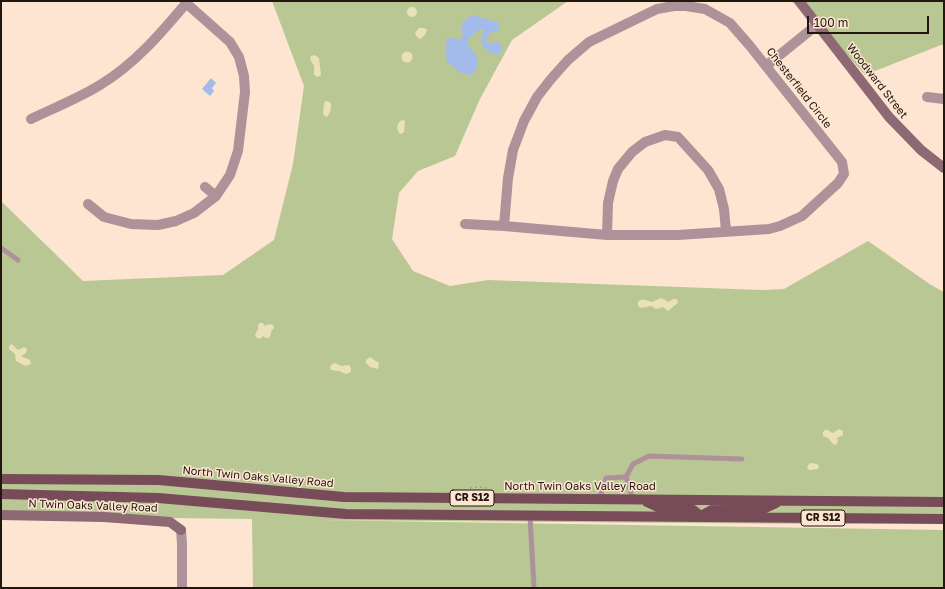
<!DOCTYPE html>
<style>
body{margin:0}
#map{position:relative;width:945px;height:589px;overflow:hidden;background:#fde5d1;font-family:"Golos Text",sans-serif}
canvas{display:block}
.frame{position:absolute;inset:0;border:2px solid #21170e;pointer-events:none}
.scale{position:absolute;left:807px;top:16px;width:122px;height:18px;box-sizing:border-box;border:2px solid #21170e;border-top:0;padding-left:5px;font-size:12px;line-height:14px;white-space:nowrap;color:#21170e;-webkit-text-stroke:3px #fde5d1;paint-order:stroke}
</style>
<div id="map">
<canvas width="945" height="589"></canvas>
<div class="frame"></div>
<div class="scale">100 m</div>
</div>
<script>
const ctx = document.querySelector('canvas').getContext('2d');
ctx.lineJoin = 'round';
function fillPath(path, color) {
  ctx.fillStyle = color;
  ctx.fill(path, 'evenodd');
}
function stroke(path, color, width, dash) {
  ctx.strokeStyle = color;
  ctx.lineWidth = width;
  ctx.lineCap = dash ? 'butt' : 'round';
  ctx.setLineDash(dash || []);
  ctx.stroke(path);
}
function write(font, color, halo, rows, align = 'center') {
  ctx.font = font + ' "Golos Text",sans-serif';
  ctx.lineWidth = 3;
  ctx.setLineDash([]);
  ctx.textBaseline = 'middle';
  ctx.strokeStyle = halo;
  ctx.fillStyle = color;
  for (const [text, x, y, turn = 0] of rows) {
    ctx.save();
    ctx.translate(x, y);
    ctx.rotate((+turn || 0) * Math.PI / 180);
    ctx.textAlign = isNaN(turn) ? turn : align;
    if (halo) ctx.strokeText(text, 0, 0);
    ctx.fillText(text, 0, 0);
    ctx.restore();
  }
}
fillPath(new Path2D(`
 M272,1H568L512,40L480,99L455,156L418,171L399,193L392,239L413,271L450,286L488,280L762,290L784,289L868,241L931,285L944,292V523L819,524L317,520L944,530V588H253L252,519L1,516V201L83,281L223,275L274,240L293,164L304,86Z
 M790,1H944V45H941L865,75L809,13Z`), '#b9c794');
fillPath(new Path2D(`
 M407 12a5 5 0 1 1 10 0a5 5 0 1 1-10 0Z
 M419,28H424L427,30L425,35L420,39L417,37L415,33Z
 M401.5 57a5.5 5.5 0 1 1 11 0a5.5 5.5 0 1 1-11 0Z
 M315,55L319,58L321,75L318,77L314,75V66L310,59L311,56Z
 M326,101L330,102C332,106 331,114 326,117L323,114L324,103Z
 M402,120L405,121L404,132L401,134L399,133C396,128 397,122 402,120Z
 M661,298L669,302L673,299H677L678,303L668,311L663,307L656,309L651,306L641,308L638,306V302C643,297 646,301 652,302Z
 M260,323H263L265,326L269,324L273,325L274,328L271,331V334L269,338H266L263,336L260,339L256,337L255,335L258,329V325Z
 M12,344L18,350L24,347L27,349L26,353L21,356L30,360L31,364L25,366L16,361L15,354L9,349V346Z
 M370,357L379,363L378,369L370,367L366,363V360Z
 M335,363L341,366L349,365L351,368V372L346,374L339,371L331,370L330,368L331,365Z
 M839,429L843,431V435L837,438L838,441L836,445L833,444L828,438L823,436V432C827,427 829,432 833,433Z
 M810,463L817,464L819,466L818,469L809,470L807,467Z`), '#eae1bb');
fillPath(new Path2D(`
 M474,15L499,23L500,25C500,32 495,31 490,33L486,41L490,44L497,42L499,43L503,48L497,55C491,53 477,47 482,36C482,34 484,33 484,30L482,29C477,30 469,37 467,42C472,51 482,58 476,69C474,73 472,74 468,75L460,72L448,63C445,56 445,47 447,39L450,38L461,39L463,35C459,25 463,19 474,15Z
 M211,78L216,83L212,88L214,91L210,96L202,89Z`), '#a2bbea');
stroke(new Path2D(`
 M470,488L479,487L488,488
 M636,489L650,490`), '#ae9b8b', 1.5, [2, 3]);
stroke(new Path2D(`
 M1,248L18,260
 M626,477L633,464L649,456L742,459
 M599,500L606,478L626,477L633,500
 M530,516L534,588`), '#ad9299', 5);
stroke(new Path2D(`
 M766,66L818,24
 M927,97L944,99
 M31,119C54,108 79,98 100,85C135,64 162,32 188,1
 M205,187L216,196
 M88,204L104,217L131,224L158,225L176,221L194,213L216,196L230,175L238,151L245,92L244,76L239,57L230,42L186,3
 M465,224L504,226L607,235H678L769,229L780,226L802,216L838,183L844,174L842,162L750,46L730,23L705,9L686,6H674L657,9L589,42L568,60L551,79L537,97L524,121L513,150L508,178L504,226
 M607,235L608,203L613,181L618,169L632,152L645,142L665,135L678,137L708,170L719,189L724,209L726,231
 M181,530L182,544V588`), '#ad9299', 10);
stroke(new Path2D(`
 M799,1L889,117L921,150L944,168
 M1,515L104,517L170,522L181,530`), '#8e6873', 10);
stroke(new Path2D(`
 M1,479L159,480L344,497L944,502
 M1,494L158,498L346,514L944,519
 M647,502L660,508L693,510L698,514
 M701,516L714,509H763L776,503`), '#774b58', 10);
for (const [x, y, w] of [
 [472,498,44],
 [823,518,44]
]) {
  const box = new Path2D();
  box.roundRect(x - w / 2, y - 8, w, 16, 3);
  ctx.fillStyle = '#fde5d1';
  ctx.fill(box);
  stroke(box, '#21170e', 1);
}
write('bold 10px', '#21170e', null, [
 ["CR S12",472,498],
 ["CR S12",823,518]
]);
write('11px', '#21170e', '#fde5d1', [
 ["Woodward Street",877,81,52],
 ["Chesterfield Circle",799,88,52],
 ["North Twin Oaks Valley Road",258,477,5],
 ["North Twin Oaks Valley Road",580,487],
 ["N Twin Oaks Valley Road",93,506,2]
]);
</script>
